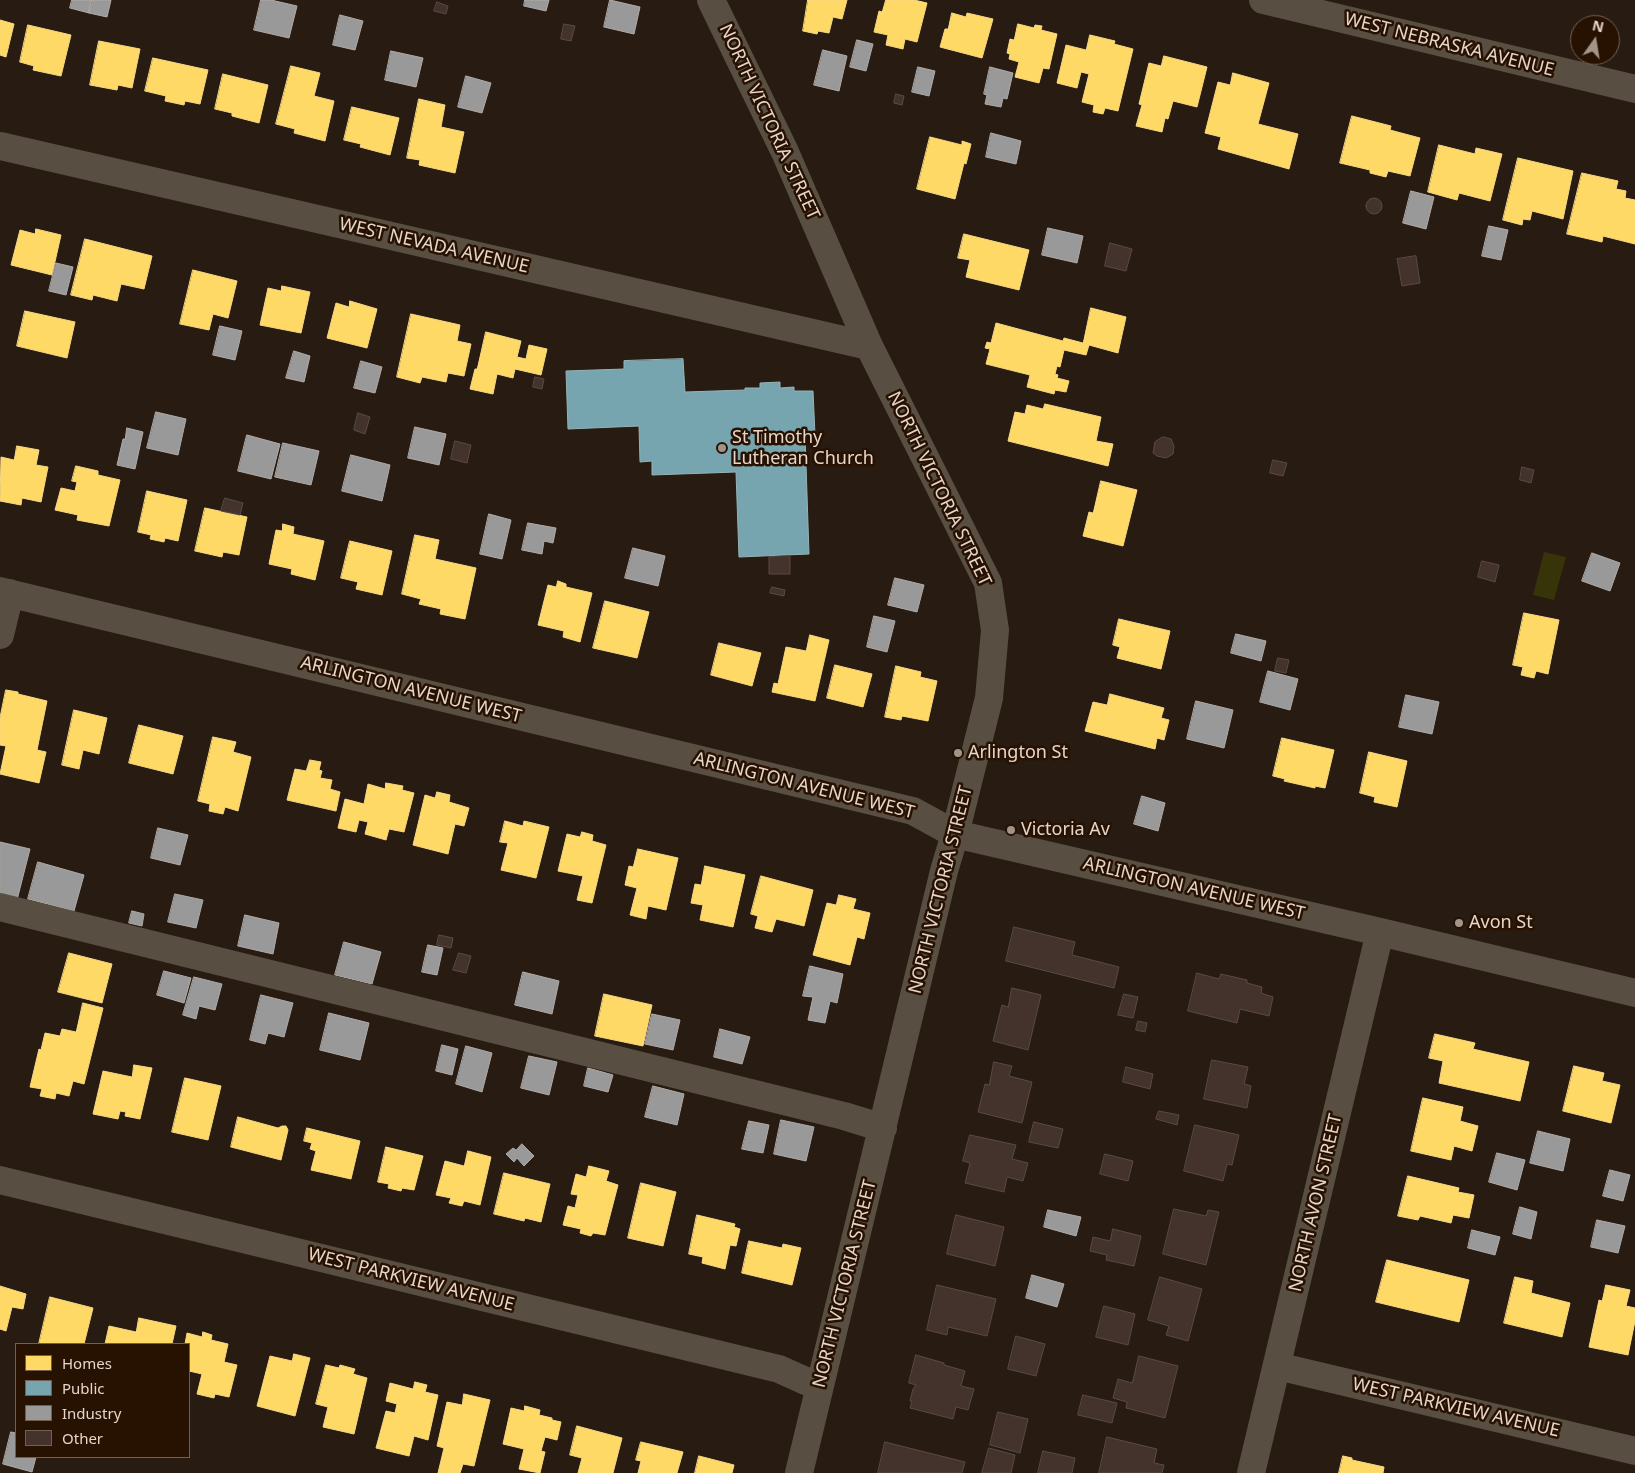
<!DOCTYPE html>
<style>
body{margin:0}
#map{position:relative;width:1635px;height:1473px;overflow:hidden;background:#281b11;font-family:"Noto Sans",sans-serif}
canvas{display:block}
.legend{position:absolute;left:15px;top:1343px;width:175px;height:115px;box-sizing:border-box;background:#271101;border:1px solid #735f51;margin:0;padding:6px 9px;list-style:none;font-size:15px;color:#e5d5ca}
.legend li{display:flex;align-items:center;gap:10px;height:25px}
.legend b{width:25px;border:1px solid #735f51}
.north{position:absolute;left:1570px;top:15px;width:50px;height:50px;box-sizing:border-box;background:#271101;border:1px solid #735f51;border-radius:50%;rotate:13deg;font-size:14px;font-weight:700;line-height:20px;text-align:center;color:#e5d5ca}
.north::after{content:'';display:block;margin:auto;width:18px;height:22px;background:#a39489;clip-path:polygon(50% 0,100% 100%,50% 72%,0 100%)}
</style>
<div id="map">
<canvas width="1635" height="1473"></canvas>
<ul class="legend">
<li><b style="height:14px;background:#ffd966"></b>Homes</li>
<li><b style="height:14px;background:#76a5af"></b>Public</li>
<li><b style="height:14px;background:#999"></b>Industry</li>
<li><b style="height:14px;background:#43332c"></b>Other</li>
</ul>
<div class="north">N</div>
</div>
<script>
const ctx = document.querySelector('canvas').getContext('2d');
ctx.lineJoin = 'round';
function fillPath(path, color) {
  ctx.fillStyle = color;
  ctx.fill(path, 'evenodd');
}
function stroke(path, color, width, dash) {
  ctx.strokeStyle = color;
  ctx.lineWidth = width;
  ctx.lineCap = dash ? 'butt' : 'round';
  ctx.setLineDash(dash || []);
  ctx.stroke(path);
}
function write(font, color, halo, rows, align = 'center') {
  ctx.font = font + ' "Noto Sans",sans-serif';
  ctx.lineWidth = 5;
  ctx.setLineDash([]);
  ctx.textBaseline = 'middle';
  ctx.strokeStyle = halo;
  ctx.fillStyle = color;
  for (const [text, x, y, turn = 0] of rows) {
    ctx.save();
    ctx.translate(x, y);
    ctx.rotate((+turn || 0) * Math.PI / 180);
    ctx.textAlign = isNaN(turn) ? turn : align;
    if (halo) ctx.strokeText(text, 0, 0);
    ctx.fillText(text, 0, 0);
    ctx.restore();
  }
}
fillPath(new Path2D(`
 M1544,552L1566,557L1554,600L1533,595Z`), '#383409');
const homes = new Path2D(`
 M808,0H847L842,19L833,17L829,33L818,31L817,34L803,31Z
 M886,0H914L927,3L917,42L905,39L903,49L886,45L888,35L874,32L879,11L882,12Z
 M952,13L966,17L967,13L993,19L982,58L940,47L945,29H948Z
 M0,20L14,24L6,57L0,55Z
 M1018,24L1034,28L1035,25L1042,26L1041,30L1057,34L1049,69L1043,68L1039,83L1015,77L1019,62L1009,59L1010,54L1007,53L1010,39L1014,40Z
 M28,25L71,35L61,76L33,70L34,66L20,62Z
 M1090,35L1115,41L1114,44L1133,49L1118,111L1105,108L1103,114L1093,112L1094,105L1082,102L1089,74L1081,72L1077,88L1057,83L1066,45L1086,50Z
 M99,41L140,49L132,88L118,85L117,90L90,85Z
 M1164,56L1207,67L1197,107L1173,101L1168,119L1165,118L1162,132L1136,126L1142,105L1139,104L1149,63L1161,66Z
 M153,58L208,70L200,104L185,101L184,105L165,101L166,96L145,91Z
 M291,66L320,73L314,96L334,101L325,141L294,133L295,129L276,124Z
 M1233,73L1269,83L1258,124L1298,134L1289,169L1218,149L1221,137L1205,133L1218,82L1230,85Z
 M223,74L268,85L259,123L232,116V113L215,109Z
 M419,99L445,105L441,127L464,132L455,173L419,165L420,160L407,158Z
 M352,107L399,118L390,155L360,147L361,144L344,140Z
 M1352,116L1391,126L1390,130L1420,138L1410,176L1388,171L1386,177L1370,173V170L1340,163Z
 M930,137L962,145V141L971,144L966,164L964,163L955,199L917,189Z
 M1439,145L1475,154L1476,148L1502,154L1490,201L1459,193L1457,200L1428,192Z
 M1518,158L1573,171L1563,219L1532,211L1530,220L1523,219L1522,225L1503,220Z
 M1582,173L1618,181L1616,189L1626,191L1625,198L1635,200V244L1603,236L1602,242L1567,234Z
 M36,229L61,235L52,275L11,265L20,230L35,234Z
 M964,234L1029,250L1019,290L966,277L970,260L958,258Z
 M85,239L152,256L144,289L121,284L117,301L93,295L92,300L71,295Z
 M193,270L237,281L228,318L213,314L209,330L180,324Z
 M282,286L310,292L301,333L260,325L268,288L281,291Z
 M350,301L377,309L367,348L327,338L336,303L349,307Z
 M1091,308L1126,317L1118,353L1089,345L1086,355L1064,350L1060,367L1057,366L1055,374L1058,375L1057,378L1069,381L1066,392L1055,390L1054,394L1027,387L1030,375L986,364L990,349L985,348L987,342L991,343L996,323L1063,341L1064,338L1083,343Z
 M25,311L75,322L67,358L17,346Z
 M411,314L460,325L457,341L471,344L464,376L448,373L446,382L422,377L420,383L397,377Z
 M486,332L521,341L517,357L526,359L529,345L547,349L541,375L515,369L513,378L497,374L493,394L470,389L475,369H477Z
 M1045,404L1101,417L1096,441L1113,444L1108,466L1008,441L1015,412L1025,414L1027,405L1043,409Z
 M17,446L39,450L36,465L48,467L41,502L22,498L21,505L0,501L1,457L14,460Z
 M76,466L98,471V475L120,480L109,526L77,520L78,515L55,510L61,488L75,491L77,482L72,481Z
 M1101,481L1137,490L1123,546L1083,536L1089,512L1093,513Z
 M147,491L187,500L178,541L165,538L164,542L150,539L151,535L138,532Z
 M205,508L247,517L239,555L223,552L222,557L195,551Z
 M283,524L294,527L293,534L324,541L315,580L291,574L292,569L269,564L276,530L282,531Z
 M415,535L439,540L435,559L476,568L465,619L440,614L441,609L419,604L421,599L402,594Z
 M350,541L392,551L382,595L356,589L358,582L341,578Z
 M558,581L566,584V587L592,593L580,642L563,637L564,631L538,625L548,585L556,587Z
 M605,601L649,612L637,658L593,648Z
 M1524,613L1559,620L1548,674L1536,671L1534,678L1521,675L1523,667L1513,665Z
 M1119,619L1170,631L1161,669L1117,658L1120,647L1113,645Z
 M810,635L829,640L815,701L772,692L774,683L778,684L786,647L806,651Z
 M719,643L761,653L752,686L711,675Z
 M835,665L872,674L863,707L827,698Z
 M896,666L921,672L920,677L937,681L928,721L902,716L901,720L885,717Z
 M6,690L18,692V694L47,701L37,750L46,752L39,783L0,774L6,746L0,745V718Z
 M1110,694L1164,708L1161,718L1169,720L1164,740L1157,738L1155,749L1085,731L1093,702L1107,705Z
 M74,710L107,718L99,754L83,750L79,769L62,765Z
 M139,725L183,736L173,774L129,763Z
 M213,737L236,742L233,752L251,757L238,811L225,807L223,814L209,811L210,804L198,801Z
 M1282,738L1334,750L1325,788L1315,786V788L1284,781L1285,779L1273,776Z
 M1369,752L1407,761L1397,807L1374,802L1375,797L1360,793Z
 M310,760L321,762L319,770L322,771L320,778L332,780L330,789L340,792L336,811L287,800L295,769L306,771Z
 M386,783L403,786L402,790L414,793L404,832L389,829L386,840L365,834L368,822L359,820L356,832L338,828L345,799L364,804L368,784L385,789Z
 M437,792L450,795L449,802L469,808L464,826L455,824L448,854L413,845L425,795L435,798Z
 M505,821L523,826L524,821L549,827L536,878L501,870L508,843L500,842Z
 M582,832L593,835L592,841L606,845L592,903L577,900L583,876L558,871L567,834L580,837Z
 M638,849L678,858L666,910L648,906L646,919L630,915L637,888L625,885L629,866L633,867Z
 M705,866L745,875L733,927L700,920L703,905L691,903L695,884L701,885Z
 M761,876L813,890L804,926L776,919L772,932L755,928L758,916L751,914Z
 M839,895L856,899L853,909L870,913L864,939L857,937L850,965L813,955L827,903L836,905Z
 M69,953L112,964L102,1003L58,992Z
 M604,994L652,1005L643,1046L595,1036Z
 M83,1003L103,1008L84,1084L73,1081L69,1096L56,1093L55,1099L40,1096L42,1089L30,1087L39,1049L41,1050L45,1033L60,1036L62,1029L76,1032Z
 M1435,1034L1475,1043L1473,1049L1529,1062L1520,1101L1439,1083L1443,1061L1429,1058Z
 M134,1065L152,1068L140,1119L125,1116L126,1112L120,1111L118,1119L93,1114L103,1071L132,1077Z
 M1574,1066L1604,1073L1602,1081L1620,1085L1611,1123L1563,1111Z
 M185,1078L221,1086L208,1140L172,1132Z
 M1423,1098L1463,1107L1460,1121L1478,1126L1472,1151L1454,1146L1451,1160L1411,1151Z
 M238,1117L278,1128L282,1126H286L288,1130L281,1160L231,1147Z
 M307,1128L360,1141L351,1179L311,1170L316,1151L310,1149L312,1143L304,1141Z
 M386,1147L423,1156L414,1190L402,1188L401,1191L388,1188L389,1184L378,1182Z
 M468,1151L491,1157L480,1205L464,1201L462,1206L449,1203L451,1198L436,1195L445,1161L464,1166Z
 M589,1166L609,1171L606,1181L618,1185L605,1235L593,1233L591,1236L580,1233L581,1229L563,1225L568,1206L575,1208L578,1195L571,1194L576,1174L586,1177Z
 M504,1173L550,1184L541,1222L525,1218L524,1221L494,1214Z
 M1408,1176L1459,1188L1458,1192L1474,1195L1469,1218L1453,1215L1451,1223L1420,1216L1418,1220L1398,1216Z
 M641,1183L676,1192L663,1246L628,1238Z
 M697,1215L735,1224L734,1227L740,1229L736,1246L730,1245L725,1269L702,1263L703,1257L689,1254Z
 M749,1241L782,1248L783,1244L801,1248L792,1285L742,1273Z
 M1387,1260L1469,1280L1459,1322L1376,1302Z
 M1515,1277L1533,1281L1531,1293L1570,1303L1562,1337L1504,1323Z
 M1606,1285L1630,1290L1626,1306L1635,1308V1321L1628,1355L1589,1347L1599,1300L1602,1301Z
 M0,1286L26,1294L23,1309L12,1307L6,1331L0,1329Z
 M50,1297L93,1308L84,1344H39Z
 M139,1318L176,1326L172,1344H105L109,1326L136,1332Z
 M203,1332L212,1335L211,1340L228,1344L224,1362L237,1365L229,1397L215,1394L214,1398L197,1394L202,1374L189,1371V1344H185L187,1333L202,1337Z
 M294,1354L310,1358L295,1416L257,1406L270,1356L292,1361Z
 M326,1365L339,1368L340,1365L355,1369L353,1374L367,1378L354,1434L323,1427L328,1407L316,1404Z
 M415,1382L427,1385L425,1392L438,1395L428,1440L414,1436L409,1456L376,1448L386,1411L395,1413L397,1404L386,1401L390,1383L413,1389Z
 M464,1394L490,1400L474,1466L463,1464L460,1473H438L444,1448L437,1446L447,1402L462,1405Z
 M525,1406L540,1410L539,1415L552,1418V1420L561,1422L557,1440L545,1437L541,1451L545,1452L540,1473L519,1469L524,1449L503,1444L511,1408L524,1411Z
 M577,1426L622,1438L613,1473H578L582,1458L570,1455Z
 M641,1442L683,1452L677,1473H638L641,1461L636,1460Z
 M699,1456L734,1465L732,1473H695Z
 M1343,1456L1352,1458V1460L1384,1467L1383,1473H1339Z`);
fillPath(homes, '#ffd966');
stroke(homes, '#f7d884', 1);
const public = new Path2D(`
 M683,359L685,392L745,390V388H760V383L780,382V388L794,387V391H813L815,435H805L809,554L739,557L736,472L652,475V461L640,462L639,426L568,429L566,371L624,369V361Z`);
fillPath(public, '#76a5af');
stroke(public, '#97b3b7', 1);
const industry = new Path2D(`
 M72,0H91L89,13L70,8Z
 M92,0H111L107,17L89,13Z
 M261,0H271L297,6L289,38L254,30Z
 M525,0H549L546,11L524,6Z
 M610,0L640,7L634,34L604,27Z
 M340,15L363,21L355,50L333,45Z
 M857,40L873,44L866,71L850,67Z
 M823,50L847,56L839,91L814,85Z
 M391,51L423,58L416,87L385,80Z
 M918,67L935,71L929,96L912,92Z
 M990,67L1013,73L1007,99L1003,98L1001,107L985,104L987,95L984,94Z
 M466,76L491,83L482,113L458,107Z
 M991,133L1021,141L1016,164L986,157Z
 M1411,191L1434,197L1426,229L1403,223Z
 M1489,226L1508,230L1501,260L1482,256Z
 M1048,228L1083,236L1077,263L1042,255Z
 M56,263L73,267L66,295L49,291Z
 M220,326L242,331L235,360L213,355Z
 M294,351L310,356L304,382L286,378Z
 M361,361L382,367L375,393L354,388Z
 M156,412L186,419L178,455L147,448Z
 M415,427L446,434L439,465L408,458Z
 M127,428L143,432L135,469L117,465L123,439H125Z
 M247,435L280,444L271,479L238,471Z
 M283,443L319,451L311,485L275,477Z
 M351,455L390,465L382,501L342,491Z
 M489,514L511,520L502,559L480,554Z
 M528,523L556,528L553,543L544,541L542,554L522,550Z
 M633,548L665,556L658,586L625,578Z
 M1592,553L1620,563L1610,591L1582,581Z
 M895,578L924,585L917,612L888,605Z
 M874,616L895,621L887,652L867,647Z
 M1236,634L1266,641L1261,661L1231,653Z
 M1268,671L1298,679L1290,710L1260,702Z
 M1406,695L1439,702L1432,734L1399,727Z
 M1196,701L1233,710L1224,748L1187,739Z
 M1142,796L1165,803L1158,831L1134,824Z
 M158,828L188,835L180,865L151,858Z
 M0,842L30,849L17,900L0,896Z
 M38,862L84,875L74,911L28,899Z
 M175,894L203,900L196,928L168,922Z
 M132,911L144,914L142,926L129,923Z
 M245,915L279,923L273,954L238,946Z
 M344,942L381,952L372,984L335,975Z
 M428,945L443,948L437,975L422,972Z
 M810,966L843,974L837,1003L830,1001L825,1023L808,1020L813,997L803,996Z
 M164,971L191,978L184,1003L157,995Z
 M523,972L559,981L552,1014L515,1005Z
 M194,977L222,984L215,1010L199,1006L196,1019L183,1015Z
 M261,995L293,1003L284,1037L268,1033L265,1044L250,1040Z
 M329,1013L369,1023L360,1060L320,1050Z
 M652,1014L680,1020L673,1050L645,1044Z
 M720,1029L750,1037L742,1064L714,1057Z
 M442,1045L458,1049L452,1075L436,1071Z
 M466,1046L492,1053L482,1092L456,1084Z
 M529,1056L557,1062L549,1095L521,1088Z
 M588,1068L613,1075L608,1092L584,1086Z
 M653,1086L684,1094L677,1125L645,1117Z
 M781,1120L814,1127L806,1161L774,1154Z
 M749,1121L769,1125L763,1153L742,1149Z
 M1538,1131L1570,1139L1563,1171L1530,1163Z
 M522,1144L534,1156L524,1166L517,1158L514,1162L506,1154L513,1148L516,1150Z
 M1497,1153L1525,1160L1517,1190L1489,1182Z
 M1610,1170L1630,1175L1623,1201L1603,1196Z
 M1520,1207L1537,1212L1531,1239L1513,1234Z
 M1048,1210L1081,1217L1076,1236L1044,1227Z
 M1597,1220L1625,1226L1618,1253L1591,1247Z
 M1472,1230L1500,1237L1495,1255L1468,1248Z
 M1032,1275L1064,1284L1057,1307L1026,1298Z
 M11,1432L16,1433V1457H36L32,1472L3,1464Z`);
fillPath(industry, '#999');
stroke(industry, '#b0aba8', 1);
const building = new Path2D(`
 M437,2L448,6L446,14L434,11Z
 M564,24L575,26L571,41L561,39Z
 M896,94L904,96L902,105L894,103Z
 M1366 206a8 8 0 1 1 16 0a8 8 0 1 1-16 0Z
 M1110,243L1132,249L1126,271L1105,266Z
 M1416,256L1420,283L1402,286L1397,259Z
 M535,377L544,379L542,389L533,387Z
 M358,413L370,417L365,434L354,430Z
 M1163,437L1171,439L1174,446L1173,454L1166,458L1157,456L1153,453L1155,442Z
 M455,441L471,445L467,463L451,459Z
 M1273,460L1287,463L1283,476L1270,473Z
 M1522,467L1534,470L1531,483L1520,480Z
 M225,498L243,503L240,515L221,511Z
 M790,556V574H769V557Z
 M1482,561L1499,565L1495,582L1478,577Z
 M772,587L785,590L784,596L770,593Z
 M1278,658L1289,660L1286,673L1275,671Z
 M1014,927L1075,942L1072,955L1119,967L1114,988L1006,961Z
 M439,935L453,938L451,948L437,945Z
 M459,953L471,956L466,973L453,970Z
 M1197,973L1219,979L1221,974L1247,980V983L1262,987L1261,993L1273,997L1269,1016L1240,1009L1237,1023L1188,1011Z
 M1012,988L1041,995L1028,1050L993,1041L1002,1005L1008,1007Z
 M1124,994L1138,997L1133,1018L1118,1015Z
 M1138,1021L1147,1023L1145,1032L1136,1030Z
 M1212,1060L1248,1067L1244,1084L1251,1086L1247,1108L1204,1099Z
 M994,1062L1012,1066L1009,1076L1032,1082L1022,1123L978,1112L985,1084L989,1085Z
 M1126,1067L1153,1074L1150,1089L1123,1082Z
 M1159,1111L1179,1115L1177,1125L1156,1119Z
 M1034,1122L1063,1129L1058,1148L1029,1142Z
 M1195,1125L1239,1135L1232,1165L1227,1164L1223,1181L1184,1171Z
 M970,1135L1016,1145L1012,1159L1028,1163L1023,1181L1007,1177L1004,1192L965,1183L970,1163L963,1161Z
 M1105,1154L1133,1161L1128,1181L1100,1174Z
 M1174,1209L1206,1216L1208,1210L1219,1212L1206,1265L1163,1254Z
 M956,1215L1004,1227L995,1266L947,1254Z
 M1113,1229L1141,1236L1134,1266L1106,1260L1107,1255L1090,1251L1093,1237L1110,1241Z
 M1160,1277L1202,1289L1188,1341L1166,1335L1169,1326L1148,1320Z
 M937,1285L996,1299L987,1336L948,1327L947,1335L927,1330Z
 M1104,1306L1135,1314L1128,1345L1096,1337Z
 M1016,1336L1045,1344L1036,1376L1008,1369Z
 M916,1355L944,1363V1365L965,1371L961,1386L974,1389L968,1410L956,1407L953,1419L910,1408L912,1401H910L913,1389L916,1385L909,1383Z
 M1139,1356L1178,1366L1165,1418L1126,1408L1127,1402L1113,1398L1118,1379L1132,1383Z
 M1083,1395L1117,1403L1112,1423L1078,1415Z
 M998,1412L1028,1419L1020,1453L990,1445Z
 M1107,1437L1157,1449L1154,1463L1164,1465L1162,1473H1099Z
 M885,1442L965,1462L962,1473H878Z
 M989,1448L1015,1455L1011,1473H982Z
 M1043,1451L1075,1458L1072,1473H1038Z`);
fillPath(building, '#43332c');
stroke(building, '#584b45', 1);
stroke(new Path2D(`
 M711,0L785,152L869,346L988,583L995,630L989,698L955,834L944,871L799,1473
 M1263,0L1635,89
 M0,146L869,346
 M0,591L913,811L955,834L1380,932L1635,993
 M0,635L10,593
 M0,907L844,1116L883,1128
 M0,1180L779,1369L819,1387
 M1277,1366L1635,1451
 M1251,1473L1380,932`), '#584f42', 28);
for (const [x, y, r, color] of [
 [722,448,5,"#a39489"],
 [958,753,5,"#a39489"],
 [1011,830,5,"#a39489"],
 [1459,923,5,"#a39489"]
]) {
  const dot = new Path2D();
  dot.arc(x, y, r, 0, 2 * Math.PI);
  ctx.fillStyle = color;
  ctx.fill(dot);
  stroke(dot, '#271101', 2);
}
write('18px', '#e5d5ca', '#271101', [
 ["WEST NEBRASKA AVENUE",1449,45,14],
 ["NORTH VICTORIA STREET",769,122,65],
 ["WEST NEVADA AVENUE",434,246,13],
 ["NORTH VICTORIA STREET",939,489,64],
 ["ARLINGTON AVENUE WEST",411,690,14],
 ["ARLINGTON AVENUE WEST",804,786,14],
 ["ARLINGTON AVENUE WEST",1194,889,13],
 ["NORTH VICTORIA STREET",941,890,-76],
 ["NORTH AVON STREET",1316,1203,-77],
 ["WEST PARKVIEW AVENUE",411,1280,14],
 ["NORTH VICTORIA STREET",845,1284,-76],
 ["WEST PARKVIEW AVENUE",1456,1408,13]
]);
write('18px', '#e5d5ca', '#271101', [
 ["St Timothy",732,438],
 ["Lutheran Church",732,459],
 ["Arlington St",968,753],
 ["Victoria Av",1021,830],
 ["Avon St",1469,923]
], 'left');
</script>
